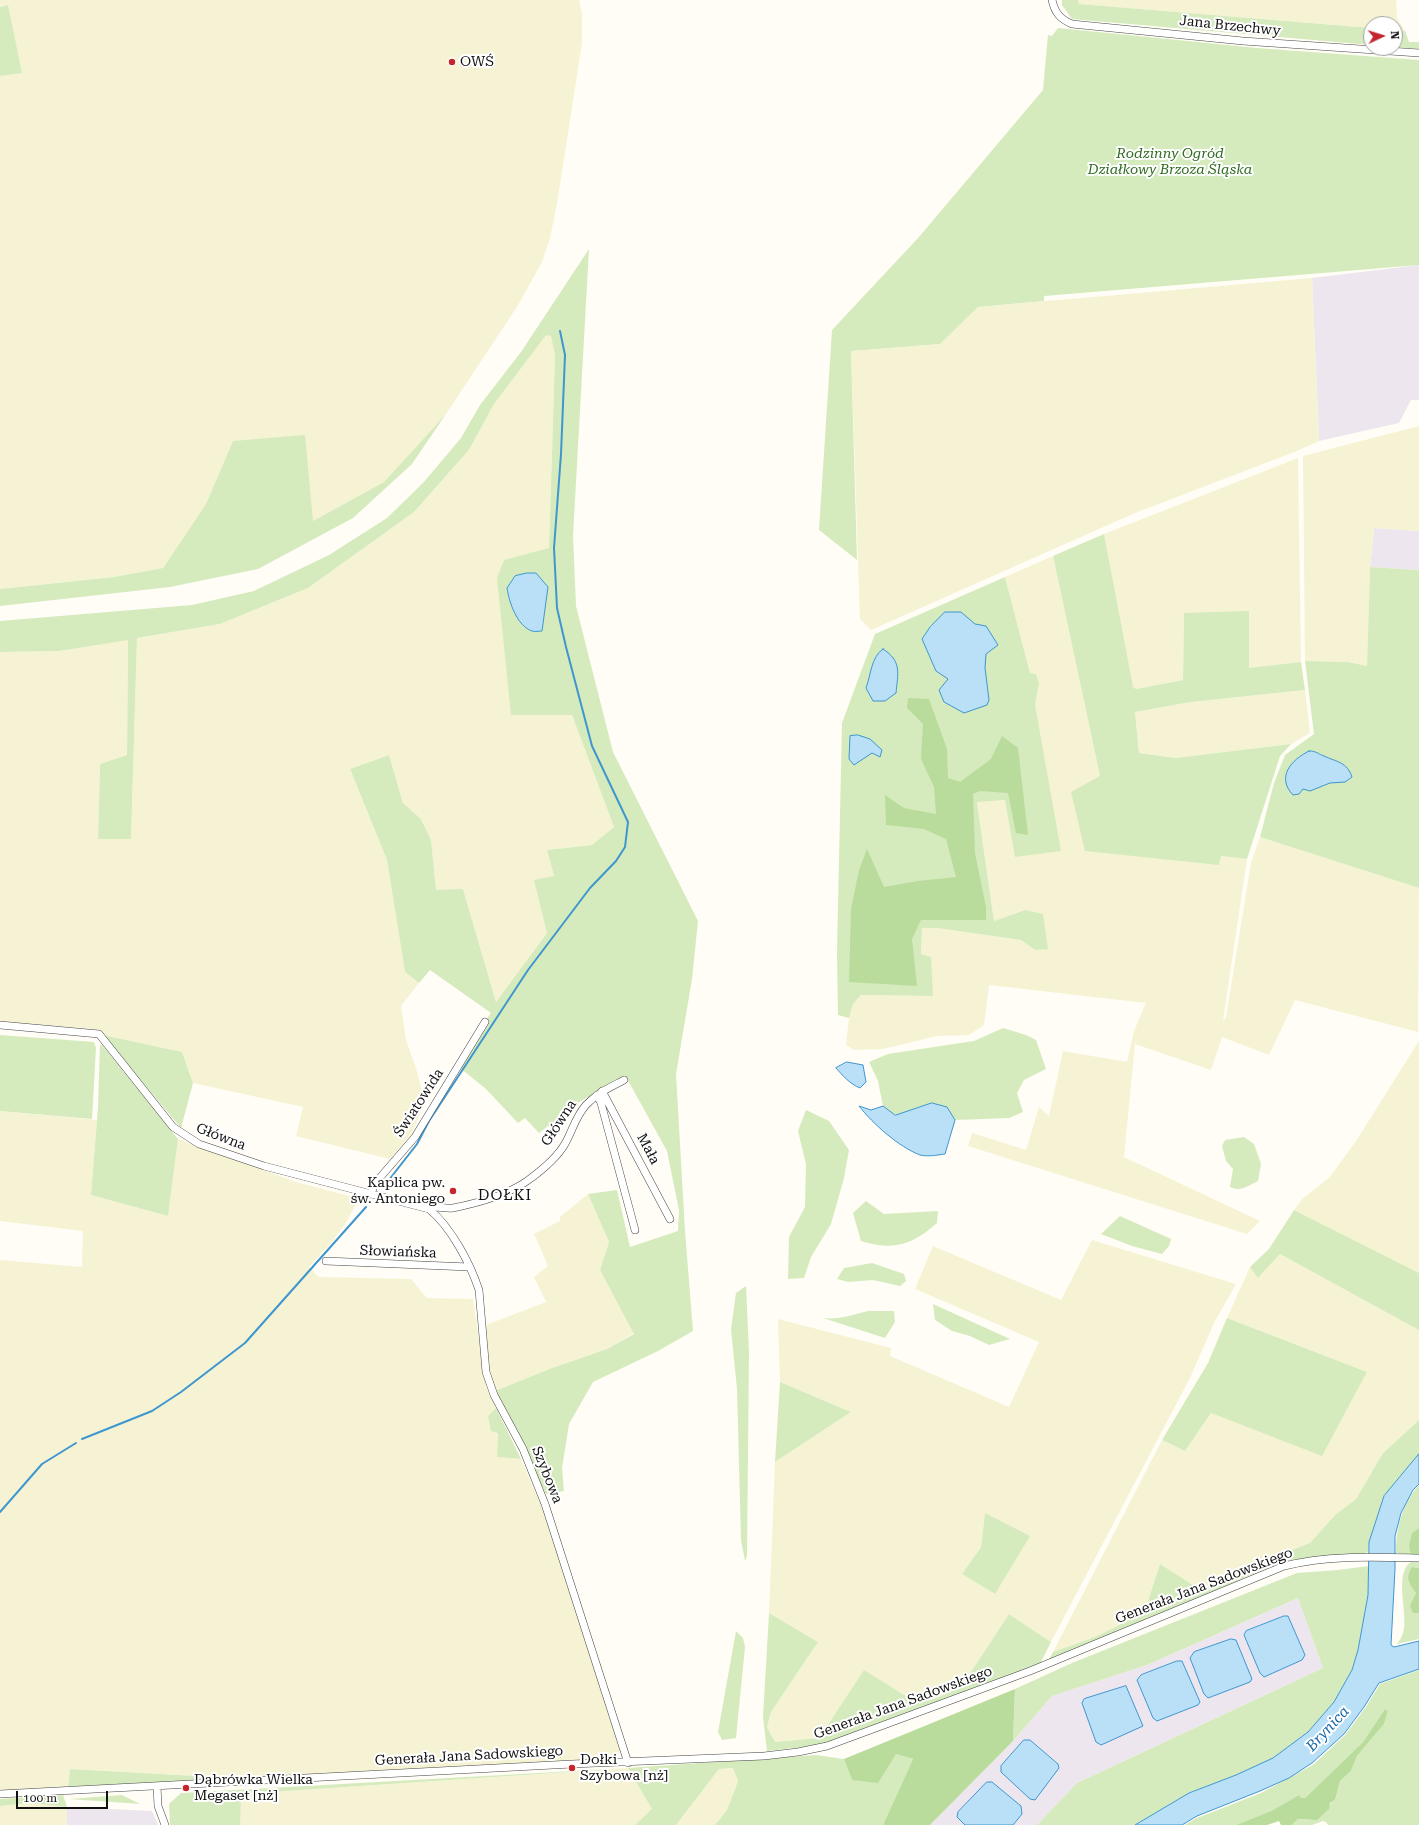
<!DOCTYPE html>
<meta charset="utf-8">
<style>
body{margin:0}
#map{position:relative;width:1419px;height:1825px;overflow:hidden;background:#fffdf5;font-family:"Roboto Serif",serif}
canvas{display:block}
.north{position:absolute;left:1363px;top:16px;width:40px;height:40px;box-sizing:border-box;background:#fff;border:1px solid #a0a0a0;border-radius:50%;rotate:86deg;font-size:11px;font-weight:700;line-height:16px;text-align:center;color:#111}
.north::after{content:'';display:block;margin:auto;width:14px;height:18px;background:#c4262e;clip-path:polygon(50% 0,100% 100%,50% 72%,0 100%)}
.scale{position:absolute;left:16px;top:1791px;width:92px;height:18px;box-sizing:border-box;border:2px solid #111;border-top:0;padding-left:5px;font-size:12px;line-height:14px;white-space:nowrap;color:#111;-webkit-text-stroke:3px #fff;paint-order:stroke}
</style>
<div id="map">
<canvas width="1419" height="1825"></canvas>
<div class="north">N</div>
<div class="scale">100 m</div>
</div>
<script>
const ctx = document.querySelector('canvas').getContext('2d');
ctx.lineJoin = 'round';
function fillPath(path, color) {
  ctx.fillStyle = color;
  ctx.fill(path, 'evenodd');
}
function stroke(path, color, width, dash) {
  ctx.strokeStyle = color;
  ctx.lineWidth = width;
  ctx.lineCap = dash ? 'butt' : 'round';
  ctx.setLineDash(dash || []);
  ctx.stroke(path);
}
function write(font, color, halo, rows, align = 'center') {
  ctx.font = font + ' "Roboto Serif",serif';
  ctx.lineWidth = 4;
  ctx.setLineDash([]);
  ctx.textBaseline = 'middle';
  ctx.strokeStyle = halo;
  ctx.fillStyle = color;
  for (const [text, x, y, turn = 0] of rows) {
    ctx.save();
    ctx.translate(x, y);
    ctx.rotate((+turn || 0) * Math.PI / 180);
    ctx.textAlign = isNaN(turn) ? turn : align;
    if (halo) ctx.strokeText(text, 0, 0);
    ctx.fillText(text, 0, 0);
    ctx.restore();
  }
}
fillPath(new Path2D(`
 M1419,265V400H1411L1399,423L1319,441L1312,278Z
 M1374,528L1419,531V570L1370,567Z
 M1298,1598L1323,1668L1077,1783L1037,1825H1013L1022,1814L957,1817L965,1825H930L1013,1741L1052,1696L1147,1665ZM1284,1616H1288L1302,1660L1264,1677L1244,1634L1246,1631ZM1177,1661H1182L1200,1702L1198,1705L1157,1721L1137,1680L1141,1675ZM1024,1740H1030L1058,1764L1059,1768L1002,1766Z
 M67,1807L152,1811L158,1825H67Z`), '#eee6ef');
fillPath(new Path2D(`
 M0,0H579L582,14V43L557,204L550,238L542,262L517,307L446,414L384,482L313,521L233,441L206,504L163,568L114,577L0,589V76L22,73L7,5L0,7Z
 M1078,0H1396L1397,18L1405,31L1395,30V24H1371V28L1078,4Z
 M1312,278L1319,441L1297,451L1135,513L871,630L860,619L851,351L940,344L978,307Z
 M546,334L551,335L555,355L549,549L504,560L511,715H572L614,827L592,845L547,850L554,876L535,881L547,933L496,1002L463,889L436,891L431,840L421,819L403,803L389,755L350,769L387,860L405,972L419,983L401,1006L406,1040L416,1068L425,1102L412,1133L390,1159L296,1136L303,1107L193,1083L182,1052L103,1035L93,1029L0,1022V652L59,651L128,639L127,755L100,764L98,839H131L137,638L220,624L308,588L414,512L469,450L494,404Z
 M1419,426V531L1374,528L1370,567L1367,666L1348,662L1305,661L1303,456Z
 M1298,458L1301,662L1249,669L1184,614L1183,680L1136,689L1132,687L1104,534Z
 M1053,556L1100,776L1219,865L1221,856L1247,859L1223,1021L1226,1017L1251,863L1260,837L1419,888L1418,1032L1295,1000L1269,1055L1222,1037L1211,1070L1135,1044L1124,1157L1260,1221L1247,1234L968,1146L972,1133L1026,1150L1039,1107L1049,1116L1063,1051L1127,1062L1134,1031L1146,1003L989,985L984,1025L969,1035L937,1036L883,1049L854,1050L846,1045L849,1018L853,1004L861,995L933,996L921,954L922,928H937L1021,940L1035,950L1025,910L994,921L977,801L1005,800L1035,705L1039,684L1030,673L1005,577Z
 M1305,690L1310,733L1291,744L1175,758L1139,753L1135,712L1191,702Z
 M1419,1041V1273L1294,1210L1303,1198L1329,1178L1356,1141Z
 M0,1111L97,1120L91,1195L168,1216L178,1139L296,1182L353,1197L355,1206L347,1221L332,1242L309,1267L319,1277L411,1279L427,1298L473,1299L486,1387L496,1408L488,1416L498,1433L497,1457L521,1459L543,1510L620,1750L615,1759L309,1775L214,1777L70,1769L68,1788L0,1791V1260L82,1267L83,1231L0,1221Z
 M588,1194L609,1242L600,1270L634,1333L607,1349L552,1368L495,1391L491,1383L486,1325L546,1302L534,1277L548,1266L534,1234L560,1221V1217Z
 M1092,1240L1236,1284L1215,1321L1190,1378L1051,1642L1009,1614L961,1687L934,1699L914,1701L864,1670L819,1738L775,1742L767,1727L771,1712L818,1642L769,1613L775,1462L851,1412L780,1382L778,1319L891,1348L890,1356L1009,1407L1039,1342L915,1289L933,1246L1061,1300ZM985,1513L995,1594L962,1574L981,1547Z
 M1280,1254L1419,1329V1420L1383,1453L1356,1499L1335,1515L1310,1543L1268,1559L1201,1590L1160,1564L1144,1613L1095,1637L1053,1652L1162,1440L1185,1451L1211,1413L1322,1455L1367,1372L1227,1318L1250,1267L1258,1278Z
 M628,1768L653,1809L635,1825H240V1794Z
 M734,1768L738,1781L727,1810L715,1825H676L719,1769Z
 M30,1803L67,1807V1825H0V1806Z`), '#f6f3d4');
fillPath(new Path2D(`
 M1062,0H1078L1079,4L1371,28V45L1072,19L1062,5Z
 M8,5L22,73L0,76V7Z
 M1058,28L1257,48L1419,60V265L1044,296V301L978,307L940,344L851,351L857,560L819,530L832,330L919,237L1043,90L1048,35L1052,36Z
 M1395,30L1405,31L1409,42H1419V49L1395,47Z
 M589,249L573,536L576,606L613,752L698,921L692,979L676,1074L685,1231L693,1331L658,1351L593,1382L569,1424L562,1468L564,1491L546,1494L495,1391L552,1368L607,1349L634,1334L600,1270L609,1242L588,1194L617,1190L630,1247L678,1231L679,1210L667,1151L625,1075L581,1101L539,1133L525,1118L518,1123L486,1089L455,1064L491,1013L430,970L419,983L405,972L387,860L350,769L389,755L403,803L421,819L431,840L436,890L463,889L496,1002L547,933L534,880L554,876L547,850L592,845L614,827L572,715H511L497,578L504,560L549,548L555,355L551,336L546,335L494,404L469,450L414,512L308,588L220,624L137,638L131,839H98L100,764L127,755L128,640L59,651L0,652V621L192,605L254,591L329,555L387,518L423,483L461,438L480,405L521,352Z
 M446,414L412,464L353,518L258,569L170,587L0,606V589L114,577L163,568L206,504L233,441L305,435L313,521L384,482Z
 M1104,534L1133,687L1136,689L1183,680L1184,613L1249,611V668L1301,662L1305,690L1191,702L1135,712L1139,753L1175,758L1291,744L1280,756L1247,859L1221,856L1219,865L1085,851L1071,792L1100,776L1053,556Z
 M1370,567L1419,570V888L1260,837L1274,783L1285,755L1314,734L1305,661L1348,662L1367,666Z
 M1005,577L1030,673L1036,674L1039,684L1035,705L1061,851L1015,857L1005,800L977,802L994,921L1025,910L1043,914L1048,949L1035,950L1021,940L937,928H922L921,954L931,957L933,996L861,995L853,1004L849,1018L838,1015L837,952L842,723L875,634Z
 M1003,1028L1026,1035L1036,1040L1046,1069L1024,1080L1017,1093L1023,1112L1009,1118L955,1120L947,1107L895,1115L883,1106L878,1081L869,1062L888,1054L974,1041Z
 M0,1035L94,1042L96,1048L92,1119L0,1111Z
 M103,1035L182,1052L193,1083L181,1128Z
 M100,1045H102L178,1139L168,1216L91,1195L98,1107Z
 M806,1110L829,1121L849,1150L844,1178L831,1224L811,1257L804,1278L788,1279L789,1237L805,1207L806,1164L798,1131Z
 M1244,1137L1254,1144L1261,1164L1258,1181C1248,1186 1240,1192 1230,1187L1233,1169L1226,1161L1222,1146L1225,1140Z
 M866,1201L884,1214L938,1211L937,1223C912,1245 894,1251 861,1241L853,1213Z
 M1294,1210L1419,1273V1330L1280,1254L1258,1278L1250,1267L1269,1249Z
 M1120,1216L1171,1239L1169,1246L1162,1254L1132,1246L1101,1234Z
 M872,1263L904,1274L906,1281L900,1286L873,1280L848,1282L837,1279L844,1268Z
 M746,1286L749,1352L747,1556L745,1561L741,1540L737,1389L731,1329L736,1293Z
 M933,1304L1010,1339L989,1345L970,1336L952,1331L935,1320Z
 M868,1311H894L895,1322L885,1338L823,1318C838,1320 853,1315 868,1311Z
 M1227,1318L1367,1372L1322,1456L1211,1413L1185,1451L1162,1440L1208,1363Z
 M780,1382L851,1412L775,1462Z
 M496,1408L521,1459L497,1457L498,1433L491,1431L488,1416Z
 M1419,1420V1454L1384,1496L1369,1542L1368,1552L1363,1554C1323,1555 1285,1560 1248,1576C1229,1584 1211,1594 1193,1602C1144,1622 1095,1643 1047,1663L1053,1652L1095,1637L1144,1613L1160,1564L1201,1590L1268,1559L1310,1543L1335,1515L1356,1499L1383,1453Z
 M1419,1485V1528C1410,1535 1409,1544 1411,1555L1396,1553C1396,1528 1402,1504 1419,1485Z
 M985,1513L1030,1536L995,1594L962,1574L981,1547Z
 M1411,1562H1419V1568L1412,1567L1409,1583L1416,1593L1413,1613H1419V1639L1397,1644C1399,1641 1402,1637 1403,1633C1409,1616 1393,1573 1411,1562Z
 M1369,1566L1368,1595L1358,1650L1352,1670L1334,1702L1308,1732L1273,1758L1236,1775L1189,1793L1135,1825H1037L1077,1783L1323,1668L1298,1598L1147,1665L1052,1696L1013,1741L1015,1689L1072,1663L1297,1573L1338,1570Z
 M769,1613L818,1642L771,1712L767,1727L775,1742L819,1738L864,1670L914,1701L934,1699L961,1687L1009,1614L1051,1642L1040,1664L832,1744L767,1751L763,1717Z
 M736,1631L743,1638L745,1647L736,1738L722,1740L718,1732Z
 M1419,1670V1825H1328L1326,1822L1323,1821L1312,1825H1292L1298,1819L1310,1820L1335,1800L1340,1781L1351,1771L1357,1756L1384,1724L1388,1711L1385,1709L1363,1742L1305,1798H1301L1299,1795L1271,1811L1236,1825H1184L1197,1818L1261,1793L1313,1765L1345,1735L1366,1707L1380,1684Z
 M896,1754L913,1759L883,1825H715L727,1810L738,1781L733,1768L719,1769L676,1825H635L652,1809L628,1768L241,1794L240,1825H170L169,1804L181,1793L628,1768L816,1755L844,1759L852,1780Z
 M70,1769L214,1777L309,1775L68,1788Z
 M63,1795L67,1807L30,1803L0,1806V1799Z
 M122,1795L140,1804L69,1799Z`), '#d5ebbd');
fillPath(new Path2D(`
 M908,698L929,699L947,749L948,778L960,782L991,759L1002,736L1018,748L1028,835L1016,833L1008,793L980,791L973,794L975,853L986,907V920H921L912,939L917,986L849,982L851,909L859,870L867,849L884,887L918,881L956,877L946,839L924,829L886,825L885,795L904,808L936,814L934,787L921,759L923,724L907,708Z
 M1419,1528V1555H1411L1409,1546L1412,1533Z
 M1412,1567L1419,1568V1613H1413L1410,1606L1416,1593C1409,1584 1405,1578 1412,1567Z
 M1015,1689L1013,1741L930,1825H883L913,1759L896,1754L878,1783L852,1780L844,1759Z
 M1385,1709L1388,1711L1384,1724L1357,1756L1351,1771L1340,1781L1335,1800L1330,1803L1329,1809L1317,1820L1298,1819L1292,1825H1281L1279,1821L1267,1825H1236L1271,1811L1299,1795L1301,1798H1305L1363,1742Z`), '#b9dc9c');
const water = new Path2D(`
 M527,573H536L548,587L542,631C539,631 535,632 532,631C517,626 509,602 507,588L515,576Z
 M945,612H961L975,624L986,626L998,645L986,654L985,668L989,700L987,705L964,713L944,702L939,690L948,679L936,671L922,639L930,627Z
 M883,649C902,661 898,673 896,693L885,701H873L866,688C871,675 871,657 883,649Z
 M858,735L870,739L882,750L880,757L872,753L854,765L849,759L850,736Z
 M1309,751C1317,751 1318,754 1324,756C1337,762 1347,762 1352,777L1345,782L1330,783L1310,791L1303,789L1299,794L1293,795C1276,777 1291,760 1309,751Z
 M847,1062L863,1065L866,1082L860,1088C850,1084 843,1076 836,1068Z
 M932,1103L947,1107L955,1120L945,1154C938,1155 927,1157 920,1155C899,1147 873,1124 859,1106L871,1110L883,1106L895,1115Z
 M1419,1454V1484L1413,1490L1401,1513L1395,1536V1569L1391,1645L1394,1647L1419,1641V1669L1379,1683L1364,1707L1344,1734L1312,1763L1289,1778L1260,1791L1197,1816L1182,1825H1135L1189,1793L1236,1775L1273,1758L1308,1732L1334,1702L1352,1670L1358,1650L1368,1595L1369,1542L1384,1496Z
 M1284,1616H1288L1305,1655L1302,1660L1264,1677L1260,1673L1244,1635L1246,1631Z
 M1231,1639L1236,1640L1252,1679L1250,1682L1208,1698L1204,1694L1190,1658L1194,1652Z
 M1177,1661H1182L1200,1702L1198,1705L1157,1721L1153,1718L1137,1680L1141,1675Z
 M1126,1686L1143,1726L1101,1745L1096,1742L1082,1703L1084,1699Z
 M1024,1740H1030L1058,1764L1059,1768L1035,1800L1030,1799L1001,1772V1766Z
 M987,1782H992L1021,1806L1022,1814L1013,1825H965L957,1817L958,1812Z`);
fillPath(water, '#b9e0f7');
stroke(water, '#3f96cf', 1);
stroke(new Path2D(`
 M385,1185L417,1144L429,1121L528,970L590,888L616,861L625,847L628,822L592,746L566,647L557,608L554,548L561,454L565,355L560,331
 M82,1439L152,1411L181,1392L245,1343L366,1207
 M0,1512L42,1464L76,1443`), '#3f96cf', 2);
const minor = new Path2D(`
 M1052,0C1055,13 1060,19 1072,24L1243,41L1419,53
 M0,1025L99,1034L173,1127L199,1144L264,1166L429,1209C437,1205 445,1209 453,1208C478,1203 507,1195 527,1181C541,1171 558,1157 566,1142C573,1129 576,1116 586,1105C597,1093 611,1087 624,1080
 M602,1091L670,1219
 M597,1095L601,1103L635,1230
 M370,1194L377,1181L415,1137L485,1022
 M429,1209C451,1227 470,1263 479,1290L486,1372L494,1395L523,1449L545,1504L628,1763
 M326,1261L469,1267
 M157,1786L158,1806L165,1825
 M0,1794L572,1764L764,1756L798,1752L827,1746L1030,1671L1284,1566C1328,1555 1374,1557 1419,1558`);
stroke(minor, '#444', 8);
stroke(minor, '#fff', 7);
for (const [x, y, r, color] of [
 [452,62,4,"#c4262e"],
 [453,1191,4,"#c4262e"],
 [572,1768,4,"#c4262e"],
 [186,1788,4,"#c4262e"]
]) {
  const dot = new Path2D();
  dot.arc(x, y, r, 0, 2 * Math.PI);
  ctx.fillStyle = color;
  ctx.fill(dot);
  stroke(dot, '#fff', 1.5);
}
write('14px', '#111', '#fff', [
 ["Jana Brzechwy",1230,26,6],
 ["Światowida",419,1103,-57],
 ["Główna",559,1123,-57],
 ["Główna",221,1137,21],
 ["Mała",648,1149,62],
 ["Słowiańska",398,1252,2],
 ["Szybowa",547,1475,68],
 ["Generała Jana Sadowskiego",1204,1586,-21],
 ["Generała Jana Sadowskiego",903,1703,-20],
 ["Generała Jana Sadowskiego",469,1756,-3]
]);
write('14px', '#111', '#fff', [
 ["OWŚ",460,62],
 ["Kaplica pw.",445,1183,"right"],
 ["św. Antoniego",445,1199,"right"],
 ["Dołki",580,1760],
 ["Szybowa [nż]",580,1776],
 ["Dąbrówka Wielka",194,1780],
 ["Megaset [nż]",194,1796]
], 'left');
write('italic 14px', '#2f6b1f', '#fff', [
 ["Rodzinny Ogród",1170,154],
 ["Działkowy Brzoza Śląska",1170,170]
]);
ctx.letterSpacing = '1px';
write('15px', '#111', '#fff', [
 ["DOŁKI",505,1196]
]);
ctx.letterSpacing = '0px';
write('italic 15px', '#1768a6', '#fff', [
 ["Brynica",1328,1729,-47]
]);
</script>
